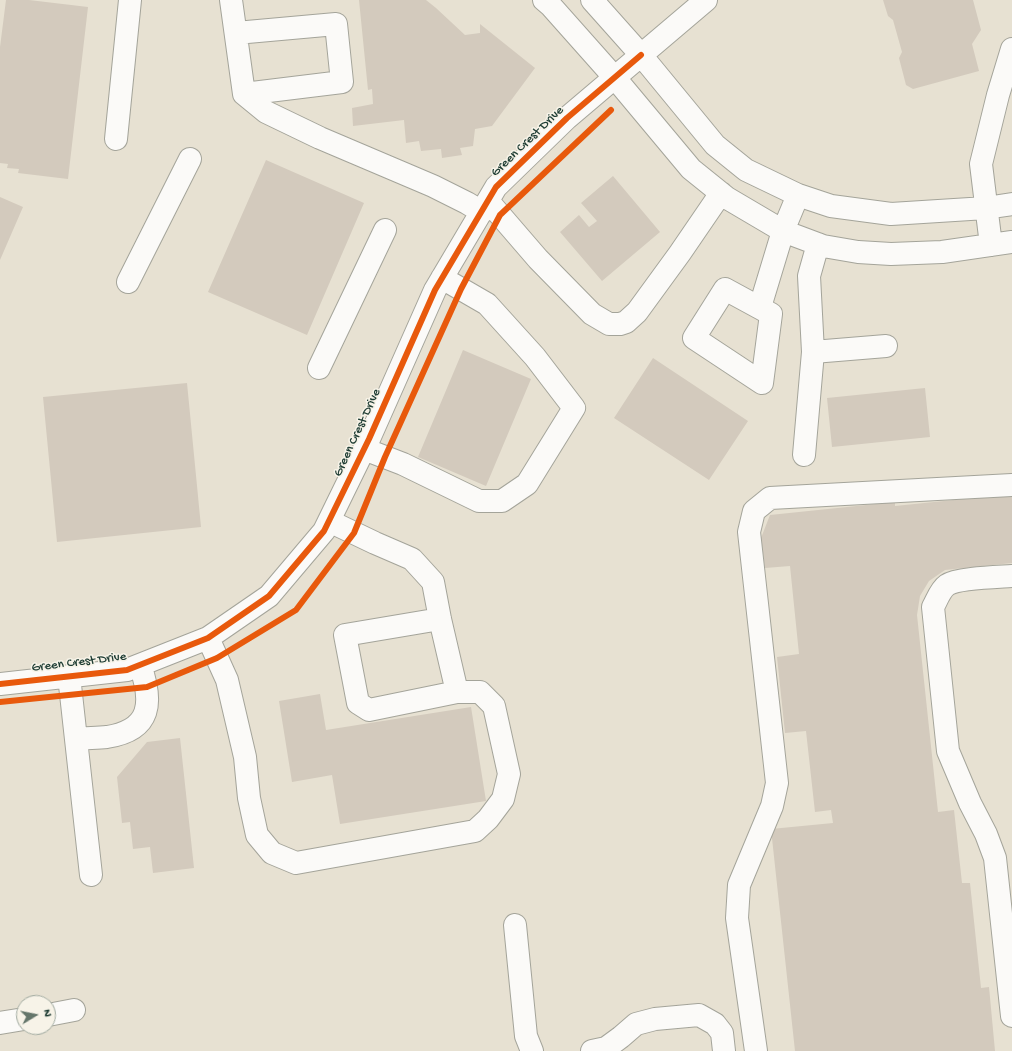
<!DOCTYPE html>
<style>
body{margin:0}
#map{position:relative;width:1012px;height:1051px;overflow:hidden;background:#e7e1d2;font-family:"Gochi Hand",sans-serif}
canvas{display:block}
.north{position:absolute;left:16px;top:995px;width:40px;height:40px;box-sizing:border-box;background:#f7f3e8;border:1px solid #a1aaa0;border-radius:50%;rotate:80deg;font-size:11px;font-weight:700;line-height:16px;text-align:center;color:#1f3d34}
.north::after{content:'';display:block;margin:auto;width:14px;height:18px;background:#65766b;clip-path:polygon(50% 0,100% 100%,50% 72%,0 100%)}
</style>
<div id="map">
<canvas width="1012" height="1051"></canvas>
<div class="north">N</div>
</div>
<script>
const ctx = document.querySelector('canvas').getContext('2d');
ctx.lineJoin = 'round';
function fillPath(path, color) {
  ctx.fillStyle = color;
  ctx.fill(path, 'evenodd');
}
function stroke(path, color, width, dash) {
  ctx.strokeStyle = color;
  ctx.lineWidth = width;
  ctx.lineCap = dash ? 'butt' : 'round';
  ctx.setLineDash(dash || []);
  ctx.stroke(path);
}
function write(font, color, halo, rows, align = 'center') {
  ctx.font = font + ' "Gochi Hand",sans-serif';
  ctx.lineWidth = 3;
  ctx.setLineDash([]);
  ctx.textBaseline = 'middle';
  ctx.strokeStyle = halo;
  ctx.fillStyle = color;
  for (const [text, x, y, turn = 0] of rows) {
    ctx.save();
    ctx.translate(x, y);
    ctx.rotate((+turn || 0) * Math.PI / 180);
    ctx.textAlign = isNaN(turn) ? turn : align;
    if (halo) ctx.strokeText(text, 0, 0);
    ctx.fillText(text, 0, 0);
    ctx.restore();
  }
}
fillPath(new Path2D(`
 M6,0H29L88,7L68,179L18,173L19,169L7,168L8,164L0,163V47Z
 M359,0H426L436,8L465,35L480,33V24L535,68L492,126L475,129L473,146L460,148L462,155L442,158L441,149L421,151L419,141L406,143L404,120L353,126L352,108L373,104L372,89L368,90Z
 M883,0H973L981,30L972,44L979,71L913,89L906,85L899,58L902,52L893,20L888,16Z
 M266,160L364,203L307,335L208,292Z
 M613,176L660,232L602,281L560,232L579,215L589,227L597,221L581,203Z
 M0,197L23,207L0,260Z
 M463,350L531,379L486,486L418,457Z
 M653,358L748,421L709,480L614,418Z
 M187,383L201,527L57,542L43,397Z
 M925,388L930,437L832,447L827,398Z
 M1012,494V563L945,570L929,581L920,596L917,615L938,812L954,810L962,883H970L981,988L989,987L995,1051H795L771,829L833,823L831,810L815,812L806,731L785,733L777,657L799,654L790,566L765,568L761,538L770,515L895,502V506Z
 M320,694L326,730L471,707L486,801L340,824L332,775L292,782L279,701Z
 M180,738L194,868L153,873L150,847L133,849L130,822L122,823L117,777L147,742Z`), '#d3cabd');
const minor = new Path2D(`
 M231,0L244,94L342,82L336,24L236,33
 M544,0L551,6L615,78L691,169L727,198L783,231L823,246L858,252L891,254L942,252L1012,242
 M592,0L641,55L715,145L746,170L798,195L831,206L891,214L986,208L1012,204
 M244,94L266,112L320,138L433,186L467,203L482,212
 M116,139L130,0
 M488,201L538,259L592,314L609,324H620L626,322L637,312L680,253L721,193
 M991,245L981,164L998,95L1012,49
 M128,282L190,159
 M725,289L771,314L762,383L694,338Z
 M760,307L783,231L798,195
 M813,352L886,346
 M319,368L385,230
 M364,449L403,464L479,501H502L527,484L574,408L535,357L487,304L442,278
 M804,455L813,352L809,276L818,244
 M329,521L375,543L412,559L433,582L440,619L457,692
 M1012,576C998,577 957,578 947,585C940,590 937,600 933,607L948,751L970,803L986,834L995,858L1012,1016
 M208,638L227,680L245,757L249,798L257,835L272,853L296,863L475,831L488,819L503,799L509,774L494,706L480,692H457L369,710L358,703L345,635L440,619
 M69,676L91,875
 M0,684L127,670L208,638L269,596L324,531L369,439L435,290L496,187L567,118L706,0
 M76,739C86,738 96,738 107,737C152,730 153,702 140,665
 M515,925L526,1036L532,1051
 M48,1015L74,1010
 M0,1023L24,1019
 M592,1051L606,1048L621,1037L636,1024L655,1019L699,1015L715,1024L722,1033L724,1051
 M756,1051L737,918L739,885L772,806L777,783L749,532L754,511L770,498L1012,485`);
stroke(minor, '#a4a49a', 24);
stroke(minor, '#fbfaf8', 22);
stroke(new Path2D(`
 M0,684L127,670L208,638L269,596L324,531L369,439L435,290L496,187L567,118L641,55
 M0,702L147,687L217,658L296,610L354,533L385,457L461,289L500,215L611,110`), '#e8590c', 6);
write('13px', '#1f3d34', '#f7f3e8', [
 ["Green Crest Drive",528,142,-44],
 ["Green Crest Drive",358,433,-65],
 ["Green Crest Drive",79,663,-7]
]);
</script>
